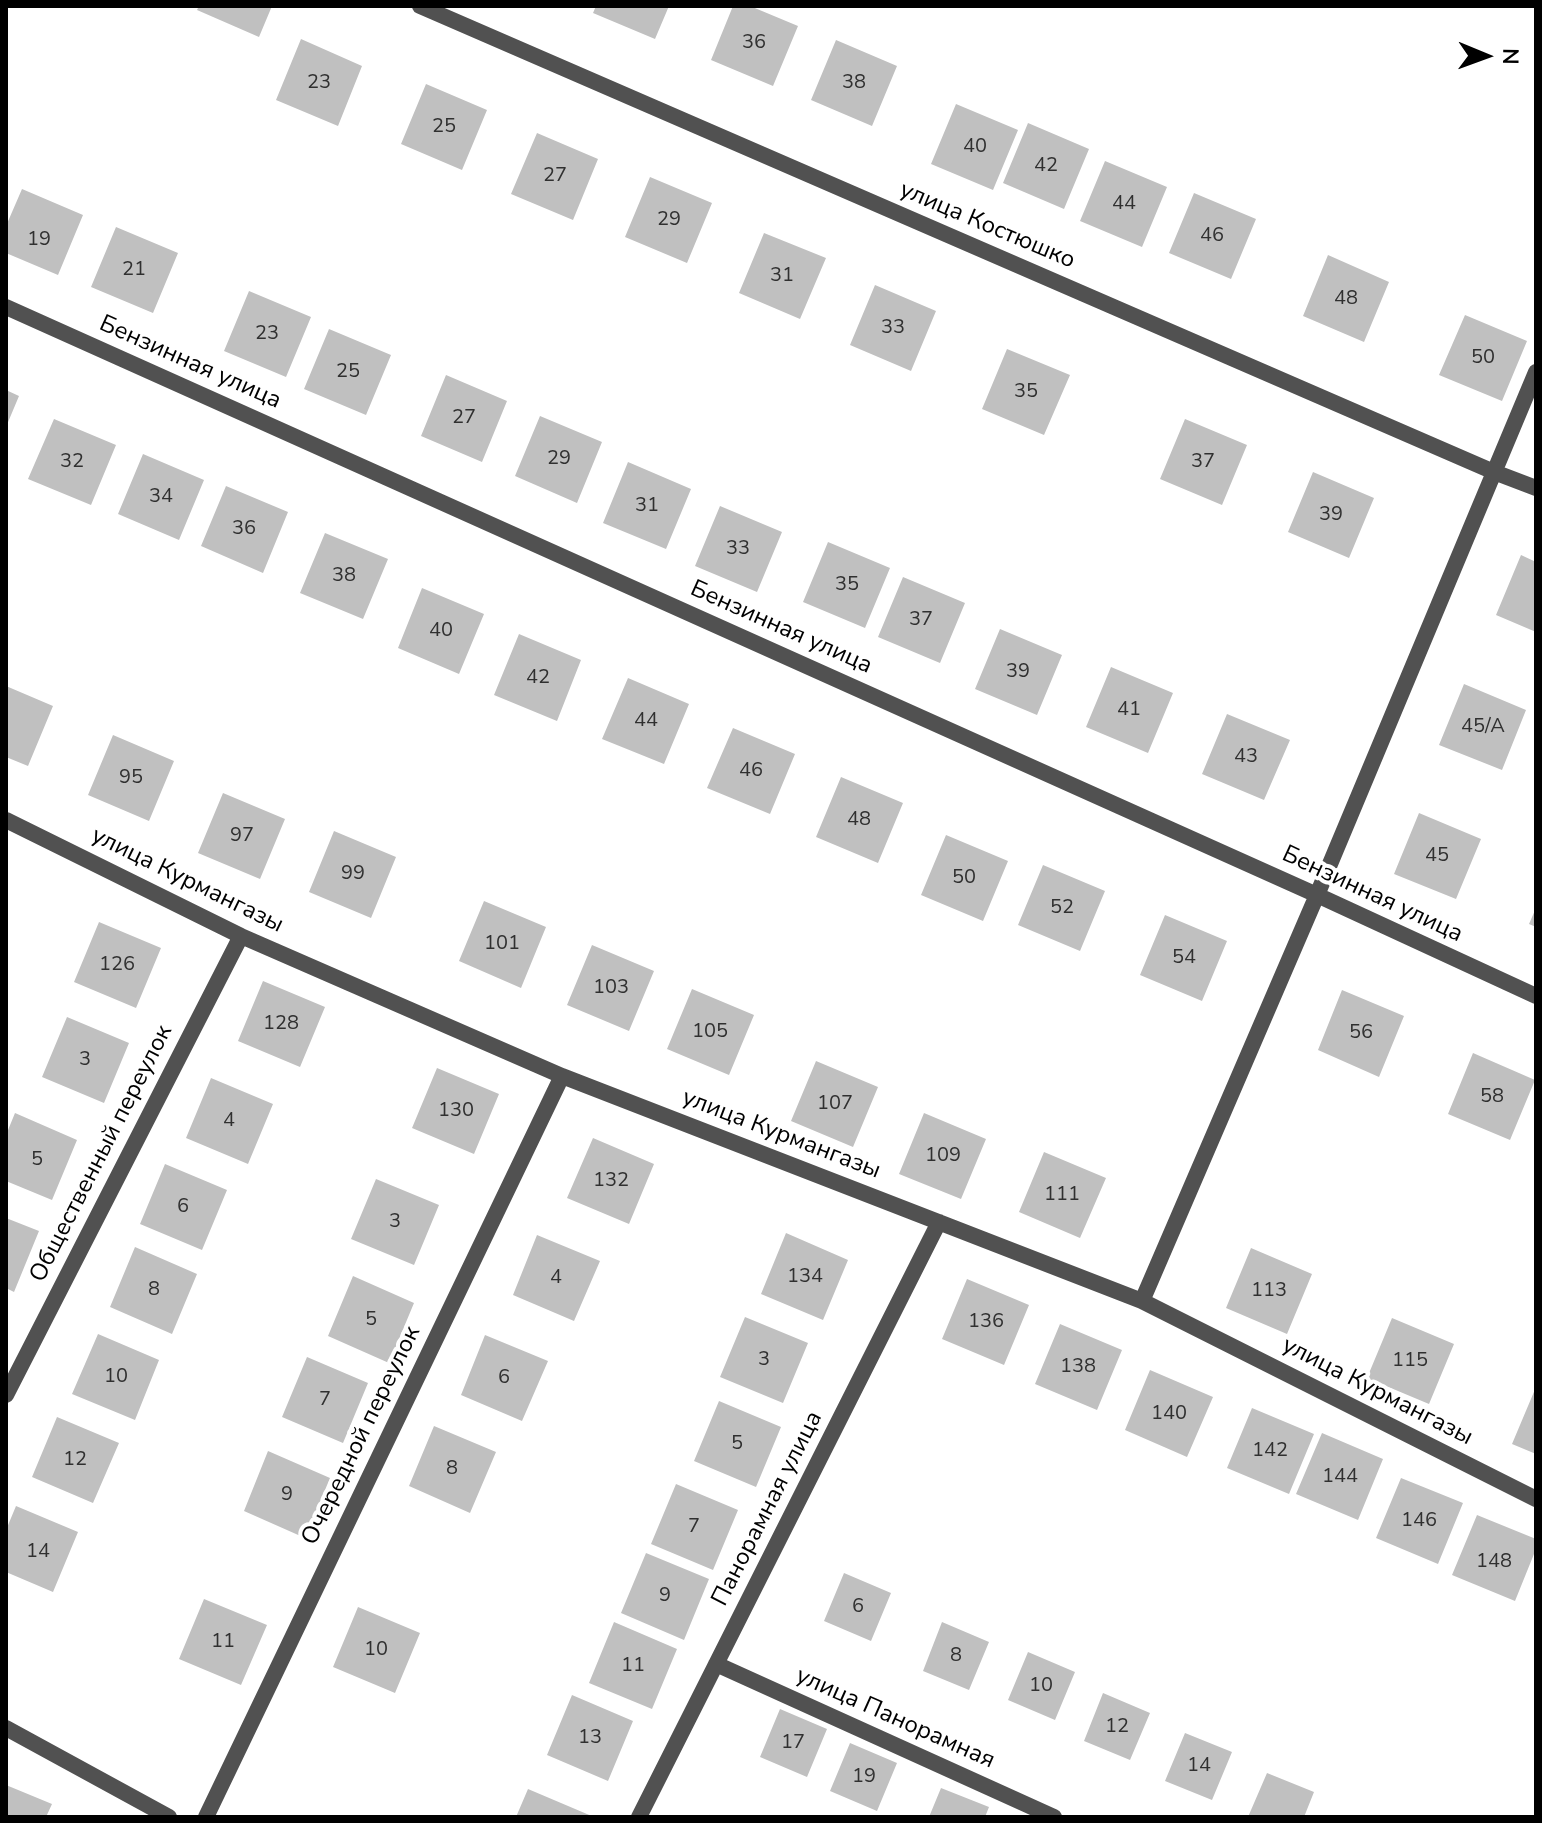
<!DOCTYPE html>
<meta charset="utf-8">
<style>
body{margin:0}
#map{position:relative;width:1542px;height:1823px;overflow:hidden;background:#fff;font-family:"Nunito Sans",sans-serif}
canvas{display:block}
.frame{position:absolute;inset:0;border:8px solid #000;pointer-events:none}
.north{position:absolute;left:1446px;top:16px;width:80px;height:80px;-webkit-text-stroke:6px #fff;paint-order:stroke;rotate:91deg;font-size:22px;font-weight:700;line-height:32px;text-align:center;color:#000}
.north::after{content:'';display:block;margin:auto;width:28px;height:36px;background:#000;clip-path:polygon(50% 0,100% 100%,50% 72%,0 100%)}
</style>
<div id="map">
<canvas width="1542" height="1823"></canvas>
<div class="frame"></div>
<div class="north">N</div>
</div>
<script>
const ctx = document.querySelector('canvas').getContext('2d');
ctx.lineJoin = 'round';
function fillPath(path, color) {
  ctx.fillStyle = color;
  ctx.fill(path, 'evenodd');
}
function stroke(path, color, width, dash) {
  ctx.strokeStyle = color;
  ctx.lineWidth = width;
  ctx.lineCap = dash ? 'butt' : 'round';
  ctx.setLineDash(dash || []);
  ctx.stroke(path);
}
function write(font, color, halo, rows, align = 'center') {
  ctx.font = font + ' "Nunito Sans",sans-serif';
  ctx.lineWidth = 8;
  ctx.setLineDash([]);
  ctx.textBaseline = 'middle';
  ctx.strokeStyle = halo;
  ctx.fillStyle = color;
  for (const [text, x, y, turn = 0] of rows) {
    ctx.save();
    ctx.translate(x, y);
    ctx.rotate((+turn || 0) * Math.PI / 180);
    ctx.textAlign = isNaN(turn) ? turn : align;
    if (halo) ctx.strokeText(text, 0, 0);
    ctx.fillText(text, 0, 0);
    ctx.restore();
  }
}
fillPath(new Path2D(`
 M199,6H272L259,37L197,10Z
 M596,6H669L655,39L593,13Z
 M733,6H750L798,26L773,86L711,60Z
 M301,39L362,66L338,126L276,100Z
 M836,40L897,66L872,126L811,100Z
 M426,84L487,110L462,170L401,144Z
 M956,104L1018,130L993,190L931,164Z
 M1028,123L1089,149L1064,209L1003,183Z
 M537,133L598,159L573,220L511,194Z
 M1105,161L1167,187L1142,247L1080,221Z
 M650,177L712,203L687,263L625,237Z
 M22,189L83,215L58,275L6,253V226Z
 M1194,193L1256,219L1231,279L1169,253Z
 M116,227L178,253L153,313L91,287Z
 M764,233L826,258L800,319L739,293Z
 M1328,255L1389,282L1364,342L1303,316Z
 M875,285L936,311L911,371L850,345Z
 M249,291L311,317L286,377L224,351Z
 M1465,315L1527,341L1502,401L1439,375Z
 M329,329L391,355L366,415L304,389Z
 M1007,349L1070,375L1044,435L982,409Z
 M446,375L507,401L482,462L421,436Z
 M6,390L19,396L6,427Z
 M540,416L602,442L577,503L515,476Z
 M54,419L116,445L91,505L28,479Z
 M1185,419L1247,445L1222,505L1160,479Z
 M143,454L204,480L179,540L118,514Z
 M628,462L691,489L666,549L603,523Z
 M1313,472L1374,498L1349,558L1288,532Z
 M226,486L288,512L263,573L201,546Z
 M720,506L782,532L757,592L695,566Z
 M325,533L388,559L363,619L300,593Z
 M828,542L890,568L865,628L803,602Z
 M1521,555L1536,562V632L1496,615Z
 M903,577L965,603L940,663L878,637Z
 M422,588L484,614L459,674L398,648Z
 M1000,629L1062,655L1037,715L975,689Z
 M519,634L581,660L557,721L494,695Z
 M1111,667L1173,693L1148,753L1086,727Z
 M628,678L689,704L664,764L602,739Z
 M1464,684L1526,710L1502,770L1439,745Z
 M6,686L53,706L28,766L6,757Z
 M1227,714L1290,740L1264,800L1202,774Z
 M733,728L795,754L770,814L707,788Z
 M113,735L174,761L149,821L88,795Z
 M841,777L903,803L878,863L816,837Z
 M223,793L285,819L260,879L198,853Z
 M1419,813L1481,839L1456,899L1394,874Z
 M334,831L396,857L371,918L309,892Z
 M946,835L1008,861L983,921L921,895Z
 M1043,865L1105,891L1080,951L1018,925Z
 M484,901L546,927L521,988L459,961Z
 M1536,908V927L1529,924Z
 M1165,915L1227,941L1202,1001L1140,975Z
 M99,922L161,948L136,1008L74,982Z
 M592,945L654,971L629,1031L567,1005Z
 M263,981L325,1007L300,1067L238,1041Z
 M692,989L754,1015L729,1075L667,1049Z
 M1342,990L1404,1016L1379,1077L1318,1050Z
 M67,1017L129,1043L104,1103L42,1077Z
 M1473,1053L1535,1080L1510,1140L1448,1114Z
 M816,1061L878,1087L853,1147L791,1121Z
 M437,1068L499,1094L474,1154L412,1128Z
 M211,1078L273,1104L248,1164L186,1138Z
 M15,1113L77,1140L52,1200L6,1181V1135Z
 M924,1113L986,1139L961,1199L899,1174Z
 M593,1138L654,1164L629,1224L567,1198Z
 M1044,1152L1106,1178L1080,1238L1019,1212Z
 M165,1164L227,1190L202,1250L140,1224Z
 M376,1179L439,1205L414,1265L351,1239Z
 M6,1218L39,1231L14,1292L6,1288Z
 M786,1233L848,1260L823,1320L761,1294Z
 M537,1235L600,1261L574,1321L513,1295Z
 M135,1247L197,1274L172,1334L110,1307Z
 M1251,1248L1312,1274L1287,1334L1226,1308Z
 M353,1276L414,1303L389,1363L328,1336Z
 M967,1279L1029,1305L1004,1365L942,1339Z
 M745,1317L808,1343L783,1403L720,1377Z
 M1392,1318L1454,1344L1429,1404L1367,1378Z
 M1060,1324L1122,1350L1097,1410L1035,1384Z
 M98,1334L159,1360L135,1420L72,1394Z
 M485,1335L548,1361L522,1421L461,1395Z
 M307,1357L368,1383L343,1443L282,1417Z
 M1150,1370L1213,1397L1187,1457L1125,1430Z
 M1536,1387V1454L1512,1444Z
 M719,1401L781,1427L756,1487L694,1461Z
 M1252,1408L1314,1434L1289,1494L1227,1468Z
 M57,1417L119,1443L93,1503L32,1477Z
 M434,1426L496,1452L470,1513L409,1486Z
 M1322,1433L1383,1459L1358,1520L1296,1494Z
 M268,1451L330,1478L305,1538L244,1511Z
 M1401,1478L1463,1503L1438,1564L1376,1538Z
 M676,1484L738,1510L713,1570L651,1544Z
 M16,1506L78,1532L53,1592L6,1572V1530Z
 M1477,1515L1536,1539V1549L1515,1601L1452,1575Z
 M646,1553L709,1579L684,1640L621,1613Z
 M844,1573L891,1593L871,1641L824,1621Z
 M204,1599L267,1625L241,1685L179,1659Z
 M358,1607L420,1633L395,1693L333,1667Z
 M614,1622L677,1649L652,1709L589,1683Z
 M942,1622L989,1642L969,1690L923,1671Z
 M1028,1652L1075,1672L1055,1720L1008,1700Z
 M1103,1693L1150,1713L1130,1760L1084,1741Z
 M572,1695L633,1721L608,1781L547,1755Z
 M780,1709L827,1729L807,1777L760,1757Z
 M1185,1733L1232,1752L1212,1800L1165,1781Z
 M850,1743L897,1763L877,1811L830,1791Z
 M1267,1773L1314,1792L1304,1817H1248Z
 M6,1785L52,1804L46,1817H6Z
 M941,1788L989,1807L985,1817H929Z
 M528,1789L594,1817H516Z`), '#c0c0c0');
stroke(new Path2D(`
 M420,6L1494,472L1536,488
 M6,307L1317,895L1536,996
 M6,820L241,936L562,1076L1142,1301L1536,1499
 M1142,1301L1317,895L1536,372
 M6,1395L241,936
 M716,1664L1054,1817
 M6,1728L169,1817
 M206,1817L562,1076
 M639,1817L939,1222`), '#515151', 16);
write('20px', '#303030', null, [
 ["36",754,43],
 ["23",319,83],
 ["38",854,83],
 ["25",444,127],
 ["40",975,147],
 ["42",1046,166],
 ["27",555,176],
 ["44",1124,204],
 ["29",669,220],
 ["46",1212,236],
 ["19",39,240],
 ["21",134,270],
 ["31",782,276],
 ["48",1346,299],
 ["33",893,328],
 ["23",267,334],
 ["50",1483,358],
 ["25",348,372],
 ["35",1026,392],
 ["27",464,418],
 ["29",559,459],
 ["32",72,462],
 ["37",1203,462],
 ["34",161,497],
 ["31",647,506],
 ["39",1331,515],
 ["36",244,529],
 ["33",738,549],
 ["38",344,576],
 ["35",847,585],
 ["37",921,620],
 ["40",441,631],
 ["39",1018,672],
 ["42",538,678],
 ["41",1129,710],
 ["44",646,721],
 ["45/А",1483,727],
 ["43",1246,757],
 ["46",751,771],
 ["95",131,778],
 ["48",859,820],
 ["97",242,836],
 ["45",1437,856],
 ["99",353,874],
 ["50",964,878],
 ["52",1062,908],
 ["101",502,944],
 ["54",1184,958],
 ["126",117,965],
 ["103",611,988],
 ["128",281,1024],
 ["105",710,1032],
 ["56",1361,1033],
 ["3",85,1060],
 ["58",1492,1097],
 ["107",835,1104],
 ["130",456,1111],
 ["4",229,1121],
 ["109",943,1156],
 ["5",37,1160],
 ["132",611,1181],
 ["111",1062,1195],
 ["6",183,1207],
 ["3",395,1222],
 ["134",805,1277],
 ["4",556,1278],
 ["8",154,1290],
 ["113",1269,1291],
 ["5",371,1320],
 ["136",986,1322],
 ["3",764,1360],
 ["115",1410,1361],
 ["138",1078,1367],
 ["10",116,1377],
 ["6",504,1378],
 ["7",325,1400],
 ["140",1169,1414],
 ["5",737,1444],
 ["142",1270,1451],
 ["12",75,1460],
 ["8",452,1469],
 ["144",1340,1477],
 ["9",287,1495],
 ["146",1419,1521],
 ["7",694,1527],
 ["14",38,1552],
 ["148",1494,1562],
 ["9",665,1596],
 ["6",858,1607],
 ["11",223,1642],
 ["10",376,1650],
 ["8",956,1656],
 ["11",633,1666],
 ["10",1041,1686],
 ["12",1117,1727],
 ["13",590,1738],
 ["17",793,1743],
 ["14",1199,1766],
 ["19",864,1777]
]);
write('24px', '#000', '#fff', [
 ["улица Костюшко",987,226,23],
 ["Бензинная улица",190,363,24],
 ["Бензинная улица",781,628,24],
 ["улица Курмангазы",187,881,26],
 ["Бензинная улица",1372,895,25],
 ["улица Курмангазы",781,1135,21],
 ["Общественный переулок",102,1154,-63],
 ["улица Курмангазы",1377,1392,27],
 ["Очередной переулок",362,1436,-64],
 ["Панорамная улица",768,1509,-63],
 ["улица Панорамная",895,1719,24]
]);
</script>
